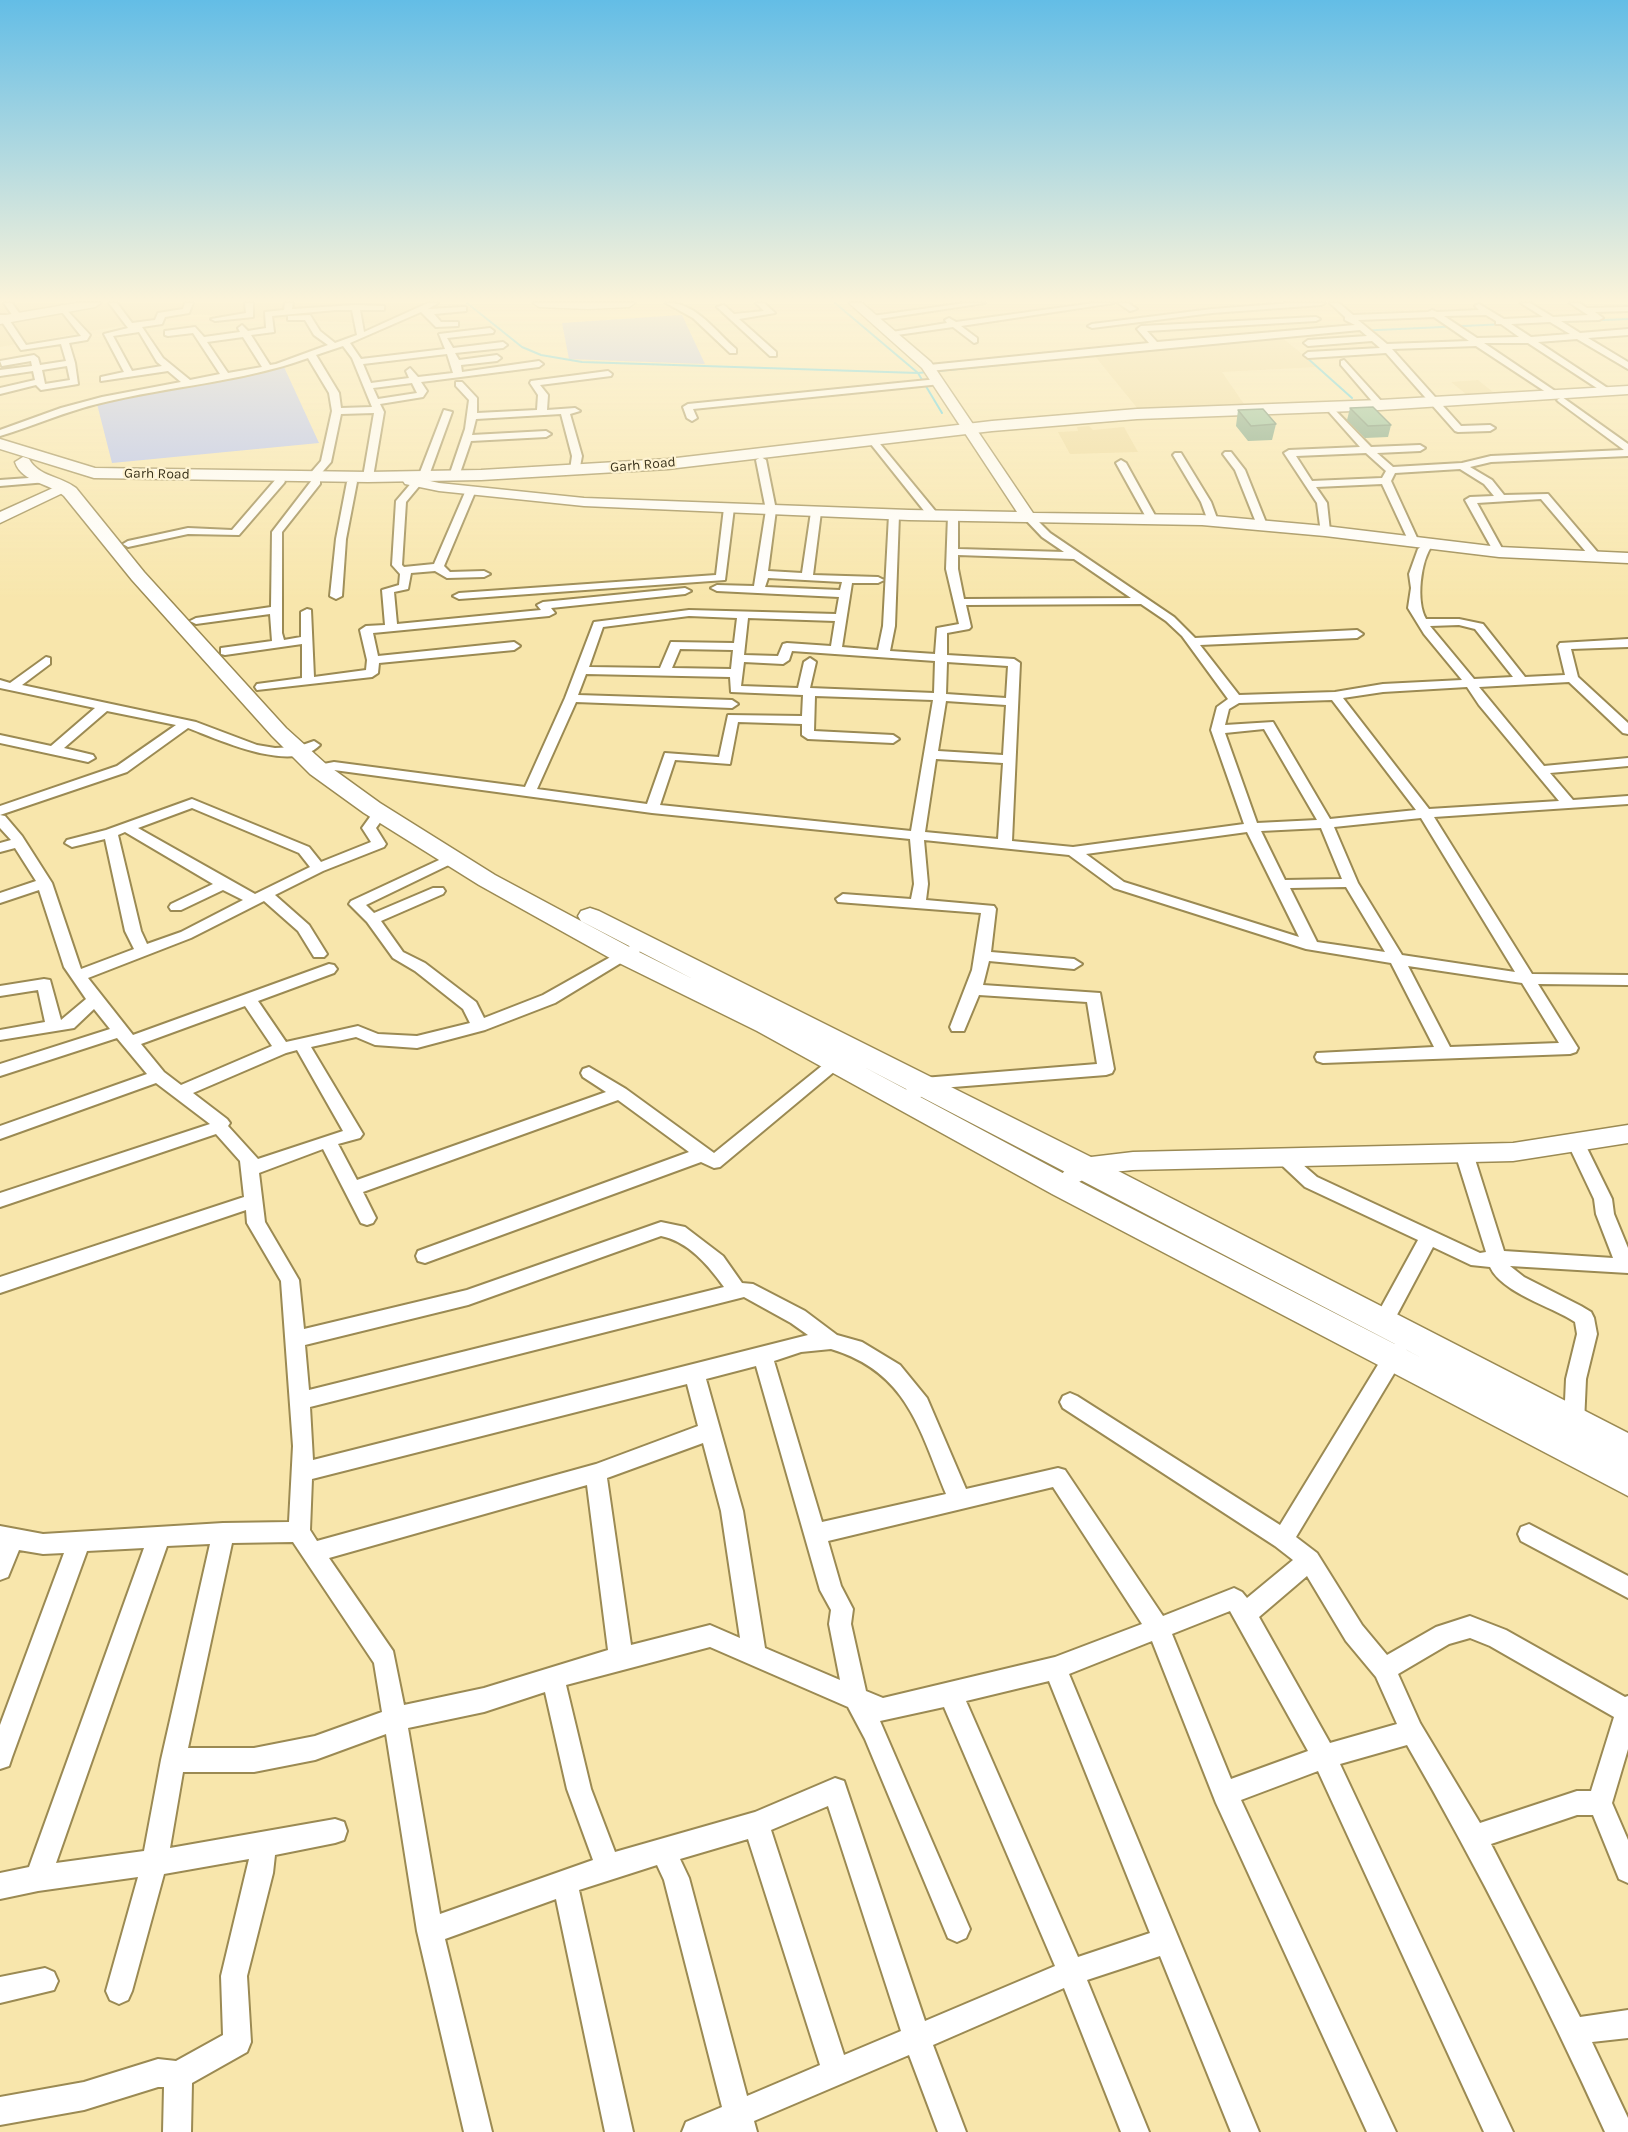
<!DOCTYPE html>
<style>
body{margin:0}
canvas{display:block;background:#f8e6ac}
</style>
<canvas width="1628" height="2132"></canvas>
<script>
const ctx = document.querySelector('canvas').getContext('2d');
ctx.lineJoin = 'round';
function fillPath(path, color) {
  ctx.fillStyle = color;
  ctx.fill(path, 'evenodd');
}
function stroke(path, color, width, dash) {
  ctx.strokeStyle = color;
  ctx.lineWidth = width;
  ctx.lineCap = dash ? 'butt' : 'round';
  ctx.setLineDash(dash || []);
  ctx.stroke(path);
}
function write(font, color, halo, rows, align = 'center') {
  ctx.font = font + ' Karla,sans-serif';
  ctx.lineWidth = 4.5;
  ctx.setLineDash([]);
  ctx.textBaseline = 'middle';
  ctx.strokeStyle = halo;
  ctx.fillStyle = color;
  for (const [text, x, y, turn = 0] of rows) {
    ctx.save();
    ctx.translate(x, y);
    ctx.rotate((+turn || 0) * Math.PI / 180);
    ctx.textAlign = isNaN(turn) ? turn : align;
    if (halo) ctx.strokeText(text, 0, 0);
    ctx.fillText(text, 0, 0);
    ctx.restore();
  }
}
fillPath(new Path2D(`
 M0,303H437L377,324L189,314L0,347Z
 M1280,336L1318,367L1222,372L1244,404L1138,409L1094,355Z
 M1478,380L1493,392L1466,394L1451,382Z
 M1089,426L1093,430L1124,427L1138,452L1070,454L1058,432L1078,431L1077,427Z`), '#eed998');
fillPath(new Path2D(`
 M682,315L705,364L569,359L562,323Z
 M284,367L319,443L112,463L97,404L194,382Z`), '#b2c0f0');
stroke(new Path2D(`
 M467,303L522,347L541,355L582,362L918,373L1028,362
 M835,303L918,373L942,413
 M1556,322L1628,319
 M1335,332L1506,324
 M1305,356L1352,398`), '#3ccae4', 2);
const street = new Path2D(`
 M4,303H12L22,317L21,319H15Z
 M109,303H117L132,323L155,320L158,313L183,309L185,303H193L189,313L165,317L162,324L142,327L163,358L190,380L220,374L193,333L168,336L165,335V331L195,327L204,337L240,332L238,328L242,325L248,331L266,328L265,312L284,310L285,303H293L292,309L355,305L384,306V310H360L364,332L428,303H438L428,309L463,307H466V311L434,314L441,322H458V326L436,327L421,312L350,343L361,359L445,349L439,334L490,328L494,331L493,333L447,338L453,348L503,342L507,345L503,348L455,353L459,360L497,355L501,358L497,361L461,365L462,372L539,361L543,364L539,367L421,382L427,391L423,397L380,404L384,412L373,477L368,480L363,477L374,413L341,414L331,462L317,478L308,476L321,461L332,411L329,393L308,358C242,382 170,386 101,403C66,411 34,426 0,436V430L61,408L102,397L181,382L168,371L101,381V377L124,372L104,334L128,328ZM335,310H352L357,335L335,343L320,331L310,315L288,316V320H305L314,335L328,345L276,364L270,365L251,335L274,332L272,316ZM139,332L157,362L162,366L132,371L113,336ZM243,337L262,367L228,373L207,342ZM343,346L352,358L372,407L341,408L339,393L316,355ZM447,354L453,373L418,377L410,368L406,371L409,378L371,383L363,364ZM412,383L417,393L378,399L373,388Z
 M245,303H253V317L215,321L211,319L246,313Z
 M666,303C695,301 716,332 736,349V353H730L693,318Z
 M756,303H764L775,313L739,319L776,352V356H770L717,307L724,305L734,314L764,311Z
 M965,303H985L872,320L868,318L872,316Z
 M1094,303H1114L961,326L977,338V342L974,343L953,327L890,336L886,333L947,323L945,320L949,318L956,322Z
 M1118,303H1128L1137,309L1130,311Z
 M1291,303H1325L1321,305L1212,313L1092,328L1088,326L1092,324L1212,309Z
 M1330,303H1339L1353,315L1428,312L1432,310L1437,312L1479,310L1475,306L1479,304L1504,319L1543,317L1521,303H1530L1553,317L1588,315L1570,303H1579L1587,308L1628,307V311L1595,312L1603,318L1599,320L1561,321L1580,333L1628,329V335L1588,338L1628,362V369L1577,339L1538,342L1609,389L1611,391L1606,394L1528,343H1484L1558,393V397L1555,398L1476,346L1392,349L1461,426L1490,425L1495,428L1490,431L1458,432L1455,431L1386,353L1308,358L1304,355L1308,352L1380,348L1372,341L1308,346L1304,343L1308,340L1367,336L1360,330L929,371L925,368L929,365L1149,343L1137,329L1141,326L1316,317L1320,319L1316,321L1147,331L1157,342L1355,325L1345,320V317ZM1486,315L1496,321V324H1501L1519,337L1477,338L1444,316ZM1434,317L1469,341L1387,344L1358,320ZM1550,322L1570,334L1531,337L1511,324Z
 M62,305L90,335L87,340L69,343L75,363L78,384L41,390L36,385L0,394V388L35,380L33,371L0,376V370L32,366L31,361L2,366L0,361L34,355L38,358L40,365L66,361L61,344L21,350L0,319V315H6L26,345L81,336L58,307ZM67,366L70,380L45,384L42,370Z
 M1344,360L1383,403V407H1377L1341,365V361Z
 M608,371L612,374L611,376L540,385L548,395L547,410L575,408L580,411L570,414L582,456L579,472L570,470L572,456L561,414L476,419L472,435L546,431L551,434L546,437L471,441L459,476L454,479L449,476L465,429L469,400L456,386V382H462L477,398V413L537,410L538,395L530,383L531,381Z
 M938,379L942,382L941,384L693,409L697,418L692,421L687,418L683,407L688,404Z
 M1562,397L1628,444V456L1491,462L1470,467L1492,480L1504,495L1548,494L1600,555L1601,557L1596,560L1592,559L1541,499L1477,503L1504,552L1503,554H1495L1465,500L1470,497L1494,496L1484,484L1460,469L1395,473L1391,481L1419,542L1418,544H1410L1409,542L1382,484L1316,487L1327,503L1330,531L1325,534L1321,533L1317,503L1284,453L1289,450L1360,447L1329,412L1334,409L1371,447L1420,445L1425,448L1420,451L1377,453L1393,467L1462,463L1491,456L1624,450L1559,402L1557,400ZM1366,453L1386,471L1382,478L1312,481L1296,456Z
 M444,410L452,412L427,481L421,484L406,502L402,565L404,567L434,564L466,490L471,487L476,490L444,566L450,572L484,571L490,574L484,577L447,578L435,571L411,573L408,589L394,592L397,624L541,610L537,605L543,602L685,588L691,591L685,594L551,608L555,613L549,616L373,633L378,656L514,642L520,646L514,650L379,663L378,673L372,677L257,690L255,687L257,684L302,678V644L225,655L221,654V648L272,641L270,614L196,624L190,621L196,618L271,607L272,532L312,480H320V484L282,532V633L284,640L301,637V612L307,609L311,610L314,677L366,670L367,660L360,630L366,626L385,625L382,590L399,585L400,574L392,565L396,501L413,481L417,480Z
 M873,438L876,439L937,513V517H929L870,443V439Z
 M1225,452H1231L1245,470L1267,525L1266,527L1257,525L1235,470L1223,454Z
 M1175,453H1181L1211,502L1218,521L1217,523L1208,521L1201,502L1173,455Z
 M761,457L766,460L776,510L768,571L802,573L811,512L816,509L821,512L813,575L878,577L884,580L878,583H852L842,647L878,650L883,626L889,515L894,512L899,515L895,626L890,651L935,654L937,628L959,624L946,569L948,516L953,513L958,516V549L1064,552L1042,537L1023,517L1032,515L1050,533L1174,617L1195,638L1357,630L1363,634L1357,638L1200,645L1239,695L1335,692L1383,684L1462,680L1424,634L1408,608L1411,588L1409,574L1418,549L1428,541L1433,544C1420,561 1416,602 1426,619H1459L1483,624L1525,677L1565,675L1558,646L1560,643L1628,639V647L1571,649L1578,677L1628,723V734L1623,733L1569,682L1479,687L1544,766L1628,758V766L1550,773L1573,800L1628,796V804L1434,817L1532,974L1628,975V985L1538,984L1578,1048L1576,1052L1570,1054L1323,1063L1317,1061L1315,1057L1317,1053L1434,1047L1391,963L1306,949L1114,888L1069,855L924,840L928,884L926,900L994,906L996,909L991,952L1074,959L1082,964L1074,969L989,961L983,985L1100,993L1114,1069L1112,1073L1106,1075L928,1089C919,1098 912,1110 899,1106L897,1102C902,1093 913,1081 923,1078L1097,1064L1087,1002L979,995L964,1031H952L950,1027L972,970L981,913L838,902L836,899L843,894L911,899L914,884L910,839L652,813L334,770L313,772L311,769L313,766L334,762L525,787L565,698L594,622L689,610L836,614L839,597L717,591L711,588L717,585L754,586L766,510L756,460ZM958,555L1074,559L1131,598L964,599L958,569ZM768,578L842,582L840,590L765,587ZM1141,604L1166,621L1182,636L1228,699L1217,707L1211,730L1244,824L1073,847L1012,841L1020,663L1014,659L947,655V633L969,629L971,627L966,605ZM689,616L737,618L734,643L671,642L660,668L589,667L603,627ZM748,618L835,621L831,646L787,643L783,644L778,656L744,655ZM1459,625L1475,629L1513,677L1474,679L1430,626ZM680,649L733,650L731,669L672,668ZM792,651L935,661L934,693L810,688L816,662L810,658L804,662L798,688L741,686L744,662L783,664L789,660ZM947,662L1008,666L1006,698L946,694ZM586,674L730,677L731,692L803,695L802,716L728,715L719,757L665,753L647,804L537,789L576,702L732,708L738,704L732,700L578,695ZM1467,687L1479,705L1559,801L1429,809L1343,698L1383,692ZM815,696L933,700L911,831L660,805L675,760L730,764L738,722L802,724V735L808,739L893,743L899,739L893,735L814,731ZM1332,700L1416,810L1330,819L1273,722L1225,725L1229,709L1239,703ZM946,701L1006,705L1003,755L938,751ZM1264,729L1317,820L1257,823L1225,733ZM936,759L1003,763L998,839L925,832ZM1421,818L1515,972L1402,955L1358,883L1334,827ZM1321,828L1342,879L1285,880L1261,831ZM1247,832L1299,937L1124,882L1086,854ZM1346,887L1385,952L1317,942L1290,888ZM1408,966L1522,983L1559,1043L1450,1047Z
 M1121,460L1126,463L1157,519L1156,521L1147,519L1116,463Z
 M43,477L48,480L47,482L0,486V480Z
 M280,478L285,481L284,483L239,535L188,534L128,547L123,544L128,541L188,528L232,530L276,479Z
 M352,479L357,482L346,539L342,596L336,599L330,596L336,539L347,482Z
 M729,505L734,508L725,580L459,599L453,596L459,593L716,575L724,508Z
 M46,657L50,658V664L22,685L196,722L257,745L275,748L297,747L314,741L320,745C292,774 220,740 188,728L127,772L0,815L5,816L22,836L52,883L81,969L134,949L125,931L105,839L72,847L65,843L67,840L106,830L192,799L309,847L321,862L371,842L362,828L375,810H385L387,813L376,828L386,844L384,847L323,871L275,895L309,925L327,954L324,957H314L298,931L264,901L191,938L88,978L133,1035L329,964L334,965L337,969L334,973L258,1001L286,1042L358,1026L378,1034L417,1036L470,1023L463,1009L415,971L393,958L367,922L349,904L351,901L452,854L459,858L457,861L366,905L374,913L433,888H443L445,891L443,894L381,921L403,952L425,963L476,1002L484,1018L543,995L639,941L644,939L652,944L555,1003L485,1030L417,1048L375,1045L356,1037L311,1047L363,1134L360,1138L338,1144L357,1180L606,1092L583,1077L581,1073L583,1069L589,1067L626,1089L714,1153L839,1052H851L853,1056L720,1167L714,1168L701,1162L425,1263L418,1261L416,1256L418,1251L689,1152L618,1100L363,1192L376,1218L373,1223L367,1225L361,1223L323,1149L259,1173L265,1222L299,1280L304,1329L467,1290L661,1222L685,1227L723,1256L742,1283L753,1284L805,1311L837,1335L862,1342L900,1365L927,1398L966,1489L1058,1468L1065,1470L1163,1616L1234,1588L1242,1592L1247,1598L1293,1560L1275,1546L1063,1408L1060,1402L1063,1396L1070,1393L1077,1396L1280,1525L1390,1345L1397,1343L1404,1345L1407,1351L1404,1357L1296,1537L1317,1553L1362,1625L1387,1655L1436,1627L1470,1616L1506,1630L1625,1697L1628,1696V1749L1612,1803L1628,1840V1883L1619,1879L1593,1815H1577L1491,1844L1580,2017L1628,2010V2038L1592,2042L1628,2118V2132H1605C1545,2000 1479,1870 1407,1745L1340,1764L1513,2132H1484L1318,1771L1241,1800L1396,2132H1367L1216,1803L1152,1641L1069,1674L1259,2132H1231L1160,1956L1087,1980L1149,2132H1121L1064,1988L933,2045L966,2132H938L909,2055L754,2121L757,2132H682L686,2122L722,2107L664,1880L657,1865L579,1890L633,2132H605L556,1899L445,1939L492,2132H464L417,1931L386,1734L315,1760L254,1772H183L170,1848L335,1819L344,1822L347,1831L344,1840L335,1843L275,1855L273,1873L247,1976L251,2042L247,2052L192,2083L191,2132H163L164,2087H158L84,2110L0,2125V2097L84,2082L158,2059L176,2061L223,2035L221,1976L249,1859L164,1874L132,1991L128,2000L119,2004L110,2000L106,1991L138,1877L38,1891L0,1899V1873L29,1867L144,1548L87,1551L12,1757L9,1766L0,1769V1725L64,1553L43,1554L19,1550L8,1577L0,1580V1526L43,1534L223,1523L289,1522L293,1446L281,1281L247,1223L246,1210L0,1293V1277L244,1197L240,1161L216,1134L0,1207V1193L210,1124L156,1083L0,1139V1126L147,1074L117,1038L0,1076V1064L110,1029L94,1009L74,1028L0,1040V1030L45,1022L38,990L0,996V986L44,979L50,980L61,1020L86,999L64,967L39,890L0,903V893L36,881L15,848L0,852V843L11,840L0,828V806L117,766L176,725L107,711L64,748L93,755L95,758L88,762L0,743V735L51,746L95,708L0,688V680L10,683ZM192,808L299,853L310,867L255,894L138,828ZM125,832L213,884L171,904L169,907L171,910H181L223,890L243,900L181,932L147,944L141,931L118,835ZM245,1006L272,1046L181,1085L164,1072L141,1044ZM297,1050L343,1131L258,1159L228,1126L230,1123L227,1119L193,1093L286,1053ZM661,1236C688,1241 709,1266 724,1287L309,1390L305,1345L468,1305ZM744,1297L791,1323L808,1335L313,1460L310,1407ZM831,1349C907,1372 919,1428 946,1494L822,1522L774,1361L801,1352ZM756,1366L820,1590L831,1610L829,1624L840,1680L765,1648L743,1511L706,1379ZM687,1384L698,1426L596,1464L317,1541L310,1530L312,1479ZM703,1443L721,1511L740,1638L710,1625L631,1645L607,1478ZM587,1485L608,1650L484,1688L404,1705L393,1651L329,1558ZM1053,1487L1142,1624L1055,1657L883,1698L866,1691L851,1624L853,1609L841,1586L828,1541ZM293,1542L374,1663L382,1712L315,1736L254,1748H188L232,1543ZM210,1544L161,1760L144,1851L56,1863L167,1546ZM1307,1576L1346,1641L1376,1677L1397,1724L1330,1743L1259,1617ZM1230,1611L1308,1751L1231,1779L1172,1634ZM1470,1638L1490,1646L1614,1717L1591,1791H1577L1480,1823L1420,1723L1398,1674L1449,1644ZM710,1647L848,1707L865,1739L948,1938L957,1942L966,1938L970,1929L880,1721L944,1707L1055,1966L925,2021L847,1790L844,1781L835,1778L755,1812L615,1852L591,1789L566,1685ZM1049,1681L1150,1933L1078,1957L966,1701ZM545,1692L567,1789L593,1860L440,1914L408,1728L484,1712ZM828,1806L901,2031L844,2055L771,1830ZM748,1839L820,2065L747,2096L689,1878L680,1859Z
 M1576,1136L1582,1138L1612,1199L1614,1214L1628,1248V1273L1510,1266L1524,1277L1581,1306L1591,1312L1594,1318L1597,1334L1586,1379L1584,1423L1581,1429L1574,1432L1567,1429L1564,1423L1566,1379L1577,1334L1575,1322C1551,1306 1502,1293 1490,1267L1471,1265L1433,1247L1390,1328L1383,1330L1376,1328L1373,1322L1418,1240L1305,1187L1272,1156L1275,1151L1281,1150L1287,1151L1317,1177L1480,1253L1486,1252L1455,1153L1458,1148L1464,1147L1470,1148L1473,1153L1504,1251L1613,1258L1596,1214L1594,1199L1567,1142L1570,1138Z
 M1529,1524L1628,1576V1598L1521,1541L1518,1534L1521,1527Z
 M45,1968L54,1972L58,1981L54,1990L0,2003V1977Z`);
const secondary = new Path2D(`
 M77,303H101L95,307L0,324V316Z
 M533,303H635L629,307L588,309L539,307Z
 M849,303H862L931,362L1033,513L1202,515L1325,526L1499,547L1628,553V563L1499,557L1325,536L1202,525L909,520L584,506L439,491L405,484L403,481L404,474H414L417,478L439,483L584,498L909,510L1017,512L922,368Z
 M64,483L71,487L69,490L0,523V512Z
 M1628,1125V1143L1513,1161L1133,1170C1120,1172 1105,1171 1093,1174C1080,1178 1083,1186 1066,1181L1062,1174L1074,1159L1133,1152L1513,1143Z`);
const primary = new Path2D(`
 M1628,386V394L1380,410L1137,419L992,431L668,469L481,480L368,482L94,478L0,449V439L95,468L368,472L481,470L668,459L992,421L1137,409L1380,400Z
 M23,457L29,459C39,477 61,476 76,488L144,572L286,728L326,764L380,803L495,875L635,950L693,979L581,921L578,916L581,911L590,908L599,911L1093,1158L1628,1433V1496L1052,1194L757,1031L617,962L479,885L364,813L310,774L272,736L132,580L64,496C50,483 22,483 15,462ZM864,1067L1422,1358L1072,1178Z`);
stroke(street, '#9b8a53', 4);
stroke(secondary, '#9b8a53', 3);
stroke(primary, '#9b8a53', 3);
fillPath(street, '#fff');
fillPath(secondary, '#fff');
fillPath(primary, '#fff');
fillPath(new Path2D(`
 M1350,408L1391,425L1388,437L1365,438L1347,420Z
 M1238,410L1276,424L1272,440L1248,441L1236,426Z`), '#719d7d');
const building = new Path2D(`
 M1373,407L1391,425L1368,426L1350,408Z
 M1263,409L1276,424L1251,426L1238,410Z`);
fillPath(building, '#83b791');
stroke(building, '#5c8066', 1.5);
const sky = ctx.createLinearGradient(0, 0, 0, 601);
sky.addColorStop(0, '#63bde6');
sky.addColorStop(0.5, '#fcf4da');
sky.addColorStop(1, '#fcf4da00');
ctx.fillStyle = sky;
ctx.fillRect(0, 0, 1628, 601);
write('14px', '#3b341d', '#fef3d1', [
 ["Garh Road",643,465,-5],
 ["Garh Road",157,474,1]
]);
</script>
